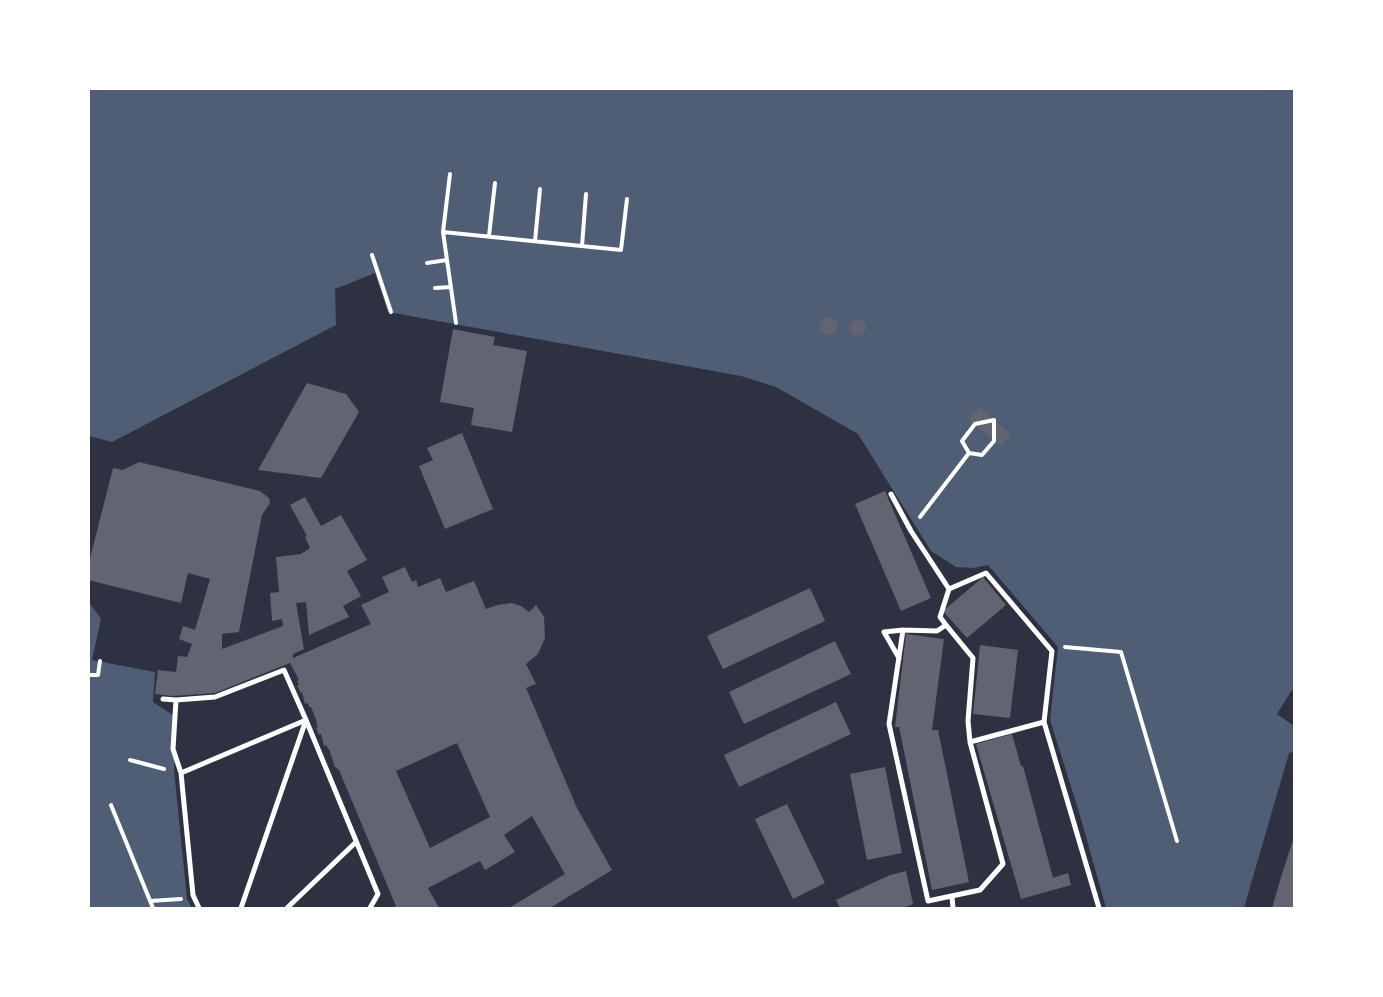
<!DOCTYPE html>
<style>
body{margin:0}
#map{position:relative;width:1383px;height:997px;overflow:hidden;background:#2d3142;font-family:Montserrat,sans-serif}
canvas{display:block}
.frame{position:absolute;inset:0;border:90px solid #fff;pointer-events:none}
</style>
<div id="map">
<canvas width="1383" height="997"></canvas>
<div class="frame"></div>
</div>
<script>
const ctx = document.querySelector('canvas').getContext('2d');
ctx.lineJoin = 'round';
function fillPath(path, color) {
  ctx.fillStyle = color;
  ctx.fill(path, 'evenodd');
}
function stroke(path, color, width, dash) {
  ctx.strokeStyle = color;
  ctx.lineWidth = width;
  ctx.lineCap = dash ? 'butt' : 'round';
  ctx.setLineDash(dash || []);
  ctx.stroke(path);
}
fillPath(new Path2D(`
 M89,89H1294V692L1292,690L1277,714L1294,726V752L1289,753L1244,908H1106L1079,812L1050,720L1058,647L988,565L973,568L956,567L931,551L858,434L776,387L741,376L388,312L375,273L335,289L336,325L112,442L89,436Z
 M88,601L101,619L92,660L155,672L153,702L176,717L174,770L187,899L192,908H89Z`), '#4f5d75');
fillPath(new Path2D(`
 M820 326a9 9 0 1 1 18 0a9 9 0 1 1-18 0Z
 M859,319L866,324V330L861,336L852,335L848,329L853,320Z
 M453,329L495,337L493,345L527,351L512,432L471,425L474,408L440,402Z
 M307,383L346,394L359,412L321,478L258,470Z
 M979,407L1011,434L1000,446L969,419Z
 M462,433L493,509L445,529L419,466L433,460L427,448Z
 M139,462L260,491L269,498L270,503L262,515L239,632L222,634V649L283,626L282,619L272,621L270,593L279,592L276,557L301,554L310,548L305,537L307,536L290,505L305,497L321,526L341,515L367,560L347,571L361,596L343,606L349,617L309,635L306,602L296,603L304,649L293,654V658L371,624L361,605L389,592L382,577L405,567L412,582L416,580L418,587L440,578L446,592L474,581L486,609L497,605L512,603L521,606L529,612L536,605L544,617L545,638L538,654L526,664L536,684L526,688L577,808L612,870L550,908H509L565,874L532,816L504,835L515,852L485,870L480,861L428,888L439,908H391L396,906L339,770L335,767L329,749H328L326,745L324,746L321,734L319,735L316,728L318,727L316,723L317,722L311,707H309L308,703L305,704L302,692L301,693L297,686L299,685L297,681L299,680L290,663L215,693L173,696L155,694L158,670L176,672L178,656L187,657L192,644L179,639L183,626L195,630L210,579L188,573L181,603L88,580V566L113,468L123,470ZM457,743L490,817L430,848L396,771Z
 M885,491L931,598L901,611L855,504Z
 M983,577L1006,605L967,638L943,611Z
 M810,588L825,621L723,669L707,636Z
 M906,634L944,639L932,730H938L969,882L932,890L899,727H895Z
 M835,641L851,674L744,724L729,692Z
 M980,645L1018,650L1010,718L973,714Z
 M836,702L851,734L739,787L724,755Z
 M1012,734L1021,766H1023L1053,878L1068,873L1071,885L1021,899L976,744Z
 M885,767L902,853L867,860L850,774Z
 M787,804L825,883L793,899L755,819Z
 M1294,837V908H1272L1282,874Z
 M906,871L913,904L903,908H840L836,900L890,875Z`), '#626471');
stroke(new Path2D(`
 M443,232L450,174
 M489,236L495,183
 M535,241L540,189
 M582,246L586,194
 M372,255L391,312
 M427,263L447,260
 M435,288L451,287
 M456,323L443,232L621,250L627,199
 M920,517L969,453L982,455L994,441V420L975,424L962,441L969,453
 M1065,647L1121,652L1177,841
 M88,675H98L100,661
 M130,760L164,769
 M111,805L153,908
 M150,901L181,899`), '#fff', 4);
stroke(new Path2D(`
 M891,494L911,531L949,589
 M949,589L986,573L1052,651L1044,722L1099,908
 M946,625L940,617L949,589
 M903,630L889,724L928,901L980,890L1003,864L970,742
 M899,658L884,632L903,630L937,631L946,625L973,658L968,721L970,742L1044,722
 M163,699L176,700L173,749L181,773
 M176,700L215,697L284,670L306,720L241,908
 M952,897L953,908
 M199,908L193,895L181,773L306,720L378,894L370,908
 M287,908L356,842`), '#fff', 5);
</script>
